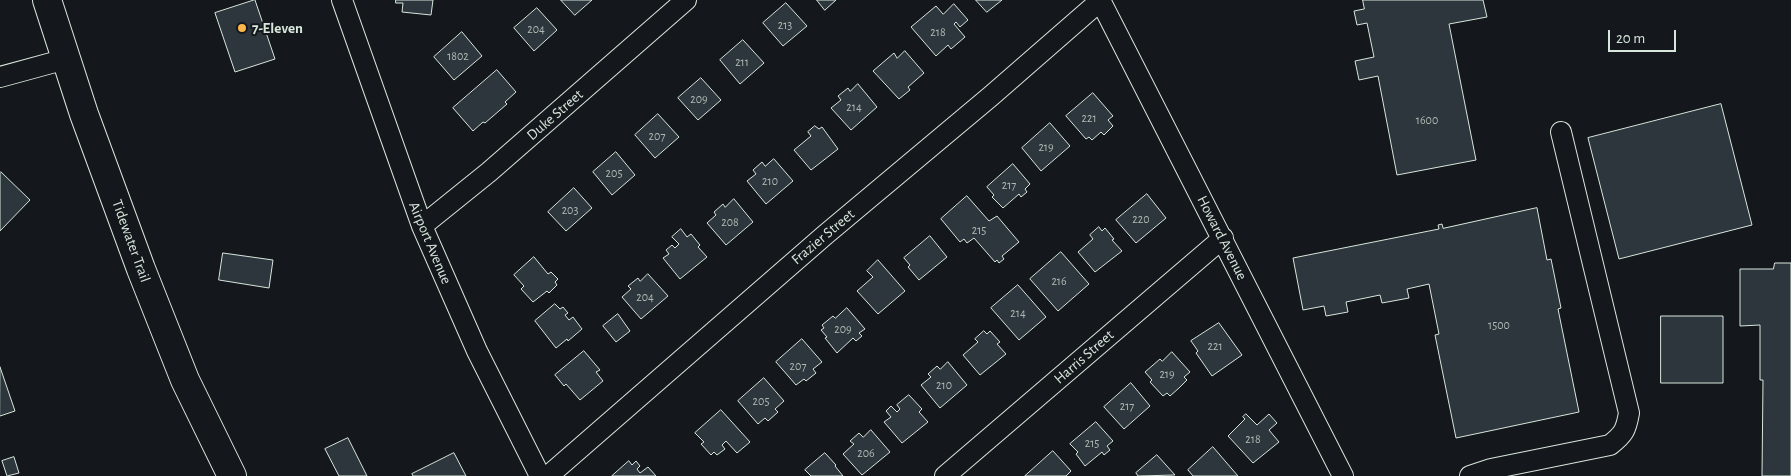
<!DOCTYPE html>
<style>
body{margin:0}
#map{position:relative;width:1791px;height:476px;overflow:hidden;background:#14181c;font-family:"Alegreya Sans",sans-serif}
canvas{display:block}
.scale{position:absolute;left:1608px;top:30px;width:68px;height:22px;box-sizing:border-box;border:2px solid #d8e6dc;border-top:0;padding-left:6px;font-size:15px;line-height:18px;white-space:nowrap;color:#d8e6dc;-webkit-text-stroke:4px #14181c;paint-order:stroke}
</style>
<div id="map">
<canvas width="1791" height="476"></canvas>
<div class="scale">20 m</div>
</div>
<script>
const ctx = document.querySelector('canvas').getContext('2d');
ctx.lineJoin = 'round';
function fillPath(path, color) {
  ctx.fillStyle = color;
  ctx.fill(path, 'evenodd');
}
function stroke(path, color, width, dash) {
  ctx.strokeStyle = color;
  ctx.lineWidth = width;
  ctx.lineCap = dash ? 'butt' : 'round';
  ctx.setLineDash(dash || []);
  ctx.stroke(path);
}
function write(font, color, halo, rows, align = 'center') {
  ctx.font = font + ' "Alegreya Sans",sans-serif';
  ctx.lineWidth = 4;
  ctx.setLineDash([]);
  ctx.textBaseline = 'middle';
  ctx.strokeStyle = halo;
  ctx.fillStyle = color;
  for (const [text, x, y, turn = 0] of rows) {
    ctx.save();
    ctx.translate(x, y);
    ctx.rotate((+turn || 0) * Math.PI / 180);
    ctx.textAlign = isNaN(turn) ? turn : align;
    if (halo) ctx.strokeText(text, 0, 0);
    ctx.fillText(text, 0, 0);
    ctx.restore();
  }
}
const building = new Path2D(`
 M255,0L275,59L235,72L215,13Z
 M396,0H433L431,15L402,12L403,3H396Z
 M561,0H592L575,15Z
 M817,0H836L825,10Z
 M976,0H1002L987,12Z
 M1363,0H1483L1487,17L1449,24L1476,160L1397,175L1378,76L1359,80L1355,61L1374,57L1367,23L1357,25L1354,11L1364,9Z
 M786,3L807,26L783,46L763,23Z
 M954,4L968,20L960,27L956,22L954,24L965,37L951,49L948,45L936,56L911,27L936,6L943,14Z
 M537,8L557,30L534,51L514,28Z
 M462,32L482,56L454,80L434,57Z
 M743,40L764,63L740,84L720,60Z
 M905,51L924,73L908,87L910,90L899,99L873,71L894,53L897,58Z
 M497,70L516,92L505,102L507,104L485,123L483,122L473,131L453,108Z
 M701,78L721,100L698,120L678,98Z
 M858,84L877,107L851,130L831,108L841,100L838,96L848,88L850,91Z
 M1093,93L1113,116L1108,120L1113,126L1104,135L1101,132L1092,140L1089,137L1086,139L1066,116Z
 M1721,104L1752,225L1619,259L1588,138Z
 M658,114L679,137L655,158L635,135Z
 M1050,123L1070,146L1041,171L1022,148Z
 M815,126L819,129L822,127L838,149L811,170L794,150L811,136L808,132Z
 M616,152L635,175L612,195L593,172Z
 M774,159L793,181L766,204L747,181L756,174L753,170L762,162L765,166Z
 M1013,164L1030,184L1025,189L1027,192L1021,197L1019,194L1003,208L992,197L994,195L987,187Z
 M1,172L30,200L0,231V173Z
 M574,188L592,208L566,231L548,212Z
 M1147,194L1166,218L1136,243L1116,220Z
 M967,196L989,221L997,216L1019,242L1002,256L1004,259L999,263L997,260L995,262L974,238L967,243L964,239L960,242L941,219Z
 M734,199L753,222L726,245L707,223L716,215L714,212L723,204L725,207Z
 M1537,208L1547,260L1551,259L1561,308L1558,309L1579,412L1456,438L1435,335L1439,334L1429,284L1407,289L1409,298L1382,303L1380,295L1346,302L1348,312L1326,316L1324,306L1303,310L1293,258L1439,229L1438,225L1442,224L1443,228Z
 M1099,227L1102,231L1105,228L1114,239L1112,240L1122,251L1095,272L1078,252L1093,239L1090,235Z
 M681,229L687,237L691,234L700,245L698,247L707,257L680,279L663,258L669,254L666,250L672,245L675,248L679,244L672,237Z
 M930,236L947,257L919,280L908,267L910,265L904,258Z
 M1061,252L1089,284L1058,311L1030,279Z
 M223,253L273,260L269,288L219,280Z
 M534,257L548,274L551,272L558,279L555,282L557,285L549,293L547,291L533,302L521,289L524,286L514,275Z
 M878,260L905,291L878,314L857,291L873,277L867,271Z
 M1775,263H1791V476H1762L1763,380H1760V325L1740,326V269H1773Z
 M648,274L668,296L641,319L622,297L631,289L628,286L638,278L640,281Z
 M1018,285L1046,317L1019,340L991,308Z
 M555,304L560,309L563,307L568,313L565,315L569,320L573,317L582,329L568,341L567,339L556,348L535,321Z
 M847,308L865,329L859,333L862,336L856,341L853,338L837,353L825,338L827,337L821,330L824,328L822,325L833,316L835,318Z
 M618,314L630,331L616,342L603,326Z
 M1661,316H1723V383H1661Z
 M1219,323L1242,355L1212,376L1196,353L1198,351L1191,341Z
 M984,331L987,334L990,331L1000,342L997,344L1006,354L980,375L963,355L978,342L975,339Z
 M802,339L822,362L813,369L816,373L806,381L804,379L796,385L776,362Z
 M584,351L600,370L596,372L603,381L580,400L566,384L564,386L555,375Z
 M1172,352L1190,372L1184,377L1187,380L1179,388L1170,396L1167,393L1163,396L1150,382L1152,380L1145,372L1160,359L1162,361Z
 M948,362L967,385L940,408L921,385L931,377L928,374L937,366L940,369Z
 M0,367L15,411L0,416Z
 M764,378L784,401L775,409L778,412L768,421L765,418L758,424L738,401Z
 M1131,383L1150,406L1124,429L1104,407Z
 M909,395L922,409L919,412L928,422L902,443L884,422L891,417L886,411L891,406L897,412L900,409L897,405Z
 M721,410L750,442L737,453L726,441L722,445L725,449L717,455L714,452L711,455L701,444L704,442L695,433Z
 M1246,414L1257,425L1269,414L1277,423L1269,430L1279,442L1253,463L1228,436L1245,419L1243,417Z
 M1096,422L1113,441L1107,446L1110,450L1104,455L1102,452L1085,466L1076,454L1078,452L1070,444Z
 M871,430L890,452L862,475L843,454L854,444L850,441L859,433L863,437Z
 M348,438L367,476H339L325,449Z
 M1213,447L1238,476H1193L1188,470Z
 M1053,451L1071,471L1066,476H1025Z
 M454,453L466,476H413L412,474Z
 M825,453L836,465L835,466L843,476H811L805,470Z
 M1157,455L1175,475L1138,476L1136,473Z
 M14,457L19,473L7,476L2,461Z
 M629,461L632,465L636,461L640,466L637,469L640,473L648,467L656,476H612Z`);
fillPath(building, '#2c363c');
stroke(building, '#d8e6dc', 1);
const street = new Path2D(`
 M342,0L422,226L477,351L540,476
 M1100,0L1343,476
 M0,77L66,59
 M422,226L489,172L686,0
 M548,476L825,235L991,96L1100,1
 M945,476L1223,238
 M1470,476L1491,469L1610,445C1624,434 1626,430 1629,413L1561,132`);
const primary = new Path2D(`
 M47,0L84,114L141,269L185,380L232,476`);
stroke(street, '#d8e6dc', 22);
stroke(primary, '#d8e6dc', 30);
stroke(street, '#14181c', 20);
stroke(primary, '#14181c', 28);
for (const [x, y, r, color] of [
 [242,28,5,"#ffb74d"]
]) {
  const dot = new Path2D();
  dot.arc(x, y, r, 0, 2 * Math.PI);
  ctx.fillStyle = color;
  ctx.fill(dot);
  stroke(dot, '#14181c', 2);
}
write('12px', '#adbab4', null, [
 ["213",785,25],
 ["204",536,29],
 ["218",938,32],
 ["1802",458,56],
 ["211",742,62],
 ["209",699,99],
 ["214",854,107],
 ["221",1089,118],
 ["1600",1427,120],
 ["207",657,136],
 ["219",1046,147],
 ["205",614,173],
 ["210",770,181],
 ["217",1009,185],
 ["203",570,210],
 ["220",1141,219],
 ["208",730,222],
 ["215",979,230],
 ["216",1059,281],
 ["204",645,297],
 ["214",1018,313],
 ["1500",1499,325],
 ["209",843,329],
 ["221",1215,346],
 ["207",798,366],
 ["219",1167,374],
 ["210",944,385],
 ["205",761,401],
 ["217",1127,406],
 ["218",1253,439],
 ["215",1092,443],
 ["206",866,453]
]);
write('bold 15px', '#d8e6dc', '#14181c', [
 ["7-Eleven",252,28]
], 'left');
write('15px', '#d8e6dc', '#14181c', [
 ["Duke Street",555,115,-41],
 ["Frazier Street",823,237,-40],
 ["Howard Avenue",1222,238,63],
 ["Tidewater Trail",131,241,70],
 ["Airport Avenue",430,243,67],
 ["Harris Street",1084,357,-41]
]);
</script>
